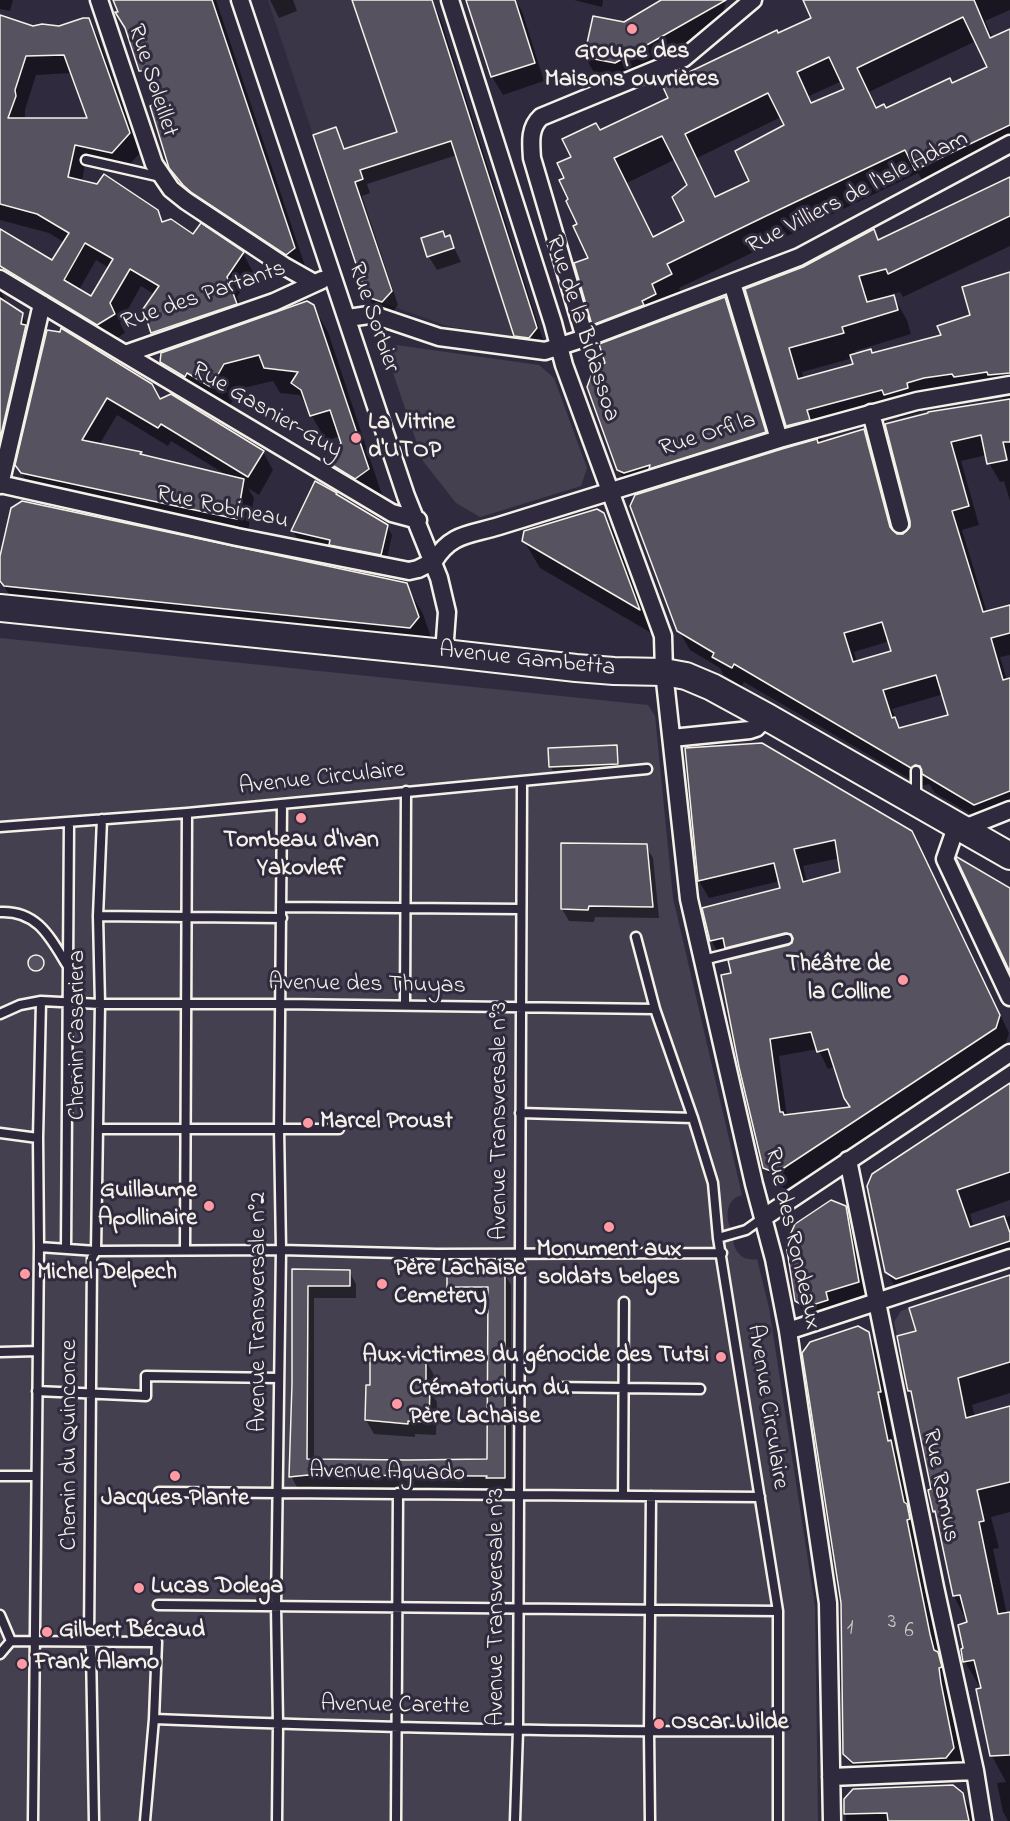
<!DOCTYPE html>
<meta charset="utf-8">
<style>
body{margin:0}
canvas{display:block;background:#2f2a3d}
</style>
<canvas width="1010" height="1821"></canvas>
<script>
const ctx = document.querySelector('canvas').getContext('2d');
ctx.lineJoin = 'round';
function fillPath(path, color) {
  ctx.fillStyle = color;
  ctx.fill(path, 'evenodd');
}
function stroke(path, color, width, dash) {
  ctx.strokeStyle = color;
  ctx.lineWidth = width;
  ctx.lineCap = dash ? 'butt' : 'round';
  ctx.setLineDash(dash || []);
  ctx.stroke(path);
}
function write(font, color, halo, rows, align = 'center') {
  ctx.font = font + ' "Indie Flower",sans-serif';
  ctx.lineWidth = 6;
  ctx.setLineDash([]);
  ctx.textBaseline = 'middle';
  ctx.strokeStyle = halo;
  ctx.fillStyle = color;
  for (const [text, x, y, turn = 0] of rows) {
    ctx.save();
    ctx.translate(x, y);
    ctx.rotate((+turn || 0) * Math.PI / 180);
    ctx.textAlign = isNaN(turn) ? turn : align;
    if (halo) ctx.strokeText(text, 0, 0);
    ctx.fillText(text, 0, 0);
    ctx.restore();
  }
}
fillPath(new Path2D(`
 M268,0H378L419,125L467,110L537,328L528,339L447,326L367,297Z`), '#3b3647');
fillPath(new Path2D(`
 M396,345L539,365L554,378L587,468L581,486L480,517L456,503L423,461L387,355Z
 M0,638L648,705L655,716L673,898L742,1195C726,1199 725,1217 731,1229L724,1231L727,1241L733,1239C734,1252 743,1262 757,1259L769,1308L815,1606L818,1821H0Z
 M909,1308L916,1331L897,1336L894,1322L901,1311Z`), '#454050');
fillPath(new Path2D(`
 M0,0H13L10,11L0,9Z
 M115,0H216L307,272L184,190L170,166L160,101L156,94H154L140,70Z
 M270,0H293L297,11L279,18Z
 M354,0H432L441,20L544,343L537,351L524,349L516,336L457,155L367,184L370,193L362,196L398,305L390,315L376,310L368,296L336,129L346,150L399,133Z
 M468,0H515L522,11L544,81L503,95L492,77Z
 M574,0H603L602,7Z
 M666,0H726L721,24L708,33L625,79L595,74L585,57L624,24Z
 M805,0H1010V10L985,21L993,38L1010,31V155L930,193L918,173L679,288L685,299L664,308L669,320L724,299L736,319L776,452L799,446L787,426L747,290L803,269L874,231L880,241L1010,179V246L903,297L900,292L892,294L907,320L911,334L855,351L856,355H872L942,336L972,316L1010,274V398L1003,399L1002,396L969,401L967,397L920,407L921,412L899,418L896,413L819,434L822,443L864,430L874,449L897,534L902,536L909,532L912,521L886,425L1010,401V501L1004,481L1000,482L989,463L987,455L961,461L979,525L962,530L987,613L1010,607V655L1000,657L1007,680H1010V814L986,823L935,793L929,784L922,786L744,682L742,686L724,675L720,668L690,650L679,631L640,495L630,490L618,469L605,344L593,324L590,259L570,200L566,179L573,158L600,132L670,99L778,34L813,19ZM976,41L989,68L952,85L886,110L877,109L869,92ZM842,81L846,89L812,104L809,96ZM781,117L786,126L751,182L716,198L697,158ZM676,159L689,186L686,222L654,238L627,183ZM853,358L855,365L804,379L802,372ZM890,641L893,652L857,662L854,652ZM944,694L950,716L900,730L892,709Z
 M88,19L99,39L140,153L123,172L85,163L82,182L156,211L164,223L194,236L243,253L253,272L237,297L247,324L313,306L328,332L382,495L371,504L345,489L331,463L343,443L340,436L326,441L300,395L280,393L273,381L239,389L226,412L177,389L162,363L164,353L152,332L155,295L141,286L120,323L125,333L109,343L5,289L2,294L9,306L21,314L33,333L0,481V231L53,262L65,243L49,233L0,220V26L60,27ZM73,73L89,119L25,120V110L36,75ZM96,260L109,268L92,298L79,290Z
 M449,237L461,262L437,270L429,257L423,239Z
 M61,334L160,401L263,452L273,470L259,495L248,488L254,498L247,537L28,484L17,465ZM117,415L168,446L171,441L228,476L143,457L141,453L99,445Z
 M318,483L387,526L392,535L386,563L298,540L293,531Z
 M603,514L619,541L653,634L540,568L524,541Z
 M0,562L406,585L423,614L434,646L14,603L0,579Z
 M616,746L618,750L619,767L553,771L551,767Z
 M686,750L911,832L1009,1033L1005,1045L786,1189L775,1184L765,1167L733,974L734,960L731,955L721,957L711,940L782,889L780,881L709,898L699,881ZM840,858L842,873L807,882L803,866ZM818,1049L828,1069L836,1066L852,1108L787,1117L779,1056Z
 M646,846L653,858L659,918L595,917L594,922L569,921L562,909Z
 M30 965a7 7 0 1 1 14 0a7 7 0 1 1-14 0Z
 M1010,1085V1200L970,1214L974,1228L1010,1216V1269L910,1302L900,1295L886,1271Z
 M845,1208L859,1232L872,1306L839,1316L841,1325L821,1331L811,1325L796,1300Z
 M294,1271H349L356,1284V1298H314V1460L488,1461L490,1299H456L448,1286L504,1273L511,1285V1490H495L494,1488L316,1487L298,1489L291,1476Z
 M1010,1276V1393L972,1405L975,1417L1010,1407V1512L991,1517L999,1548L993,1549L1007,1614L1010,1613V1821H1008L1003,1812L997,1783L1006,1782L992,1756L981,1689L965,1662L968,1624L954,1596L938,1518L934,1511L930,1491L933,1490L914,1398L910,1391L918,1332Z
 M868,1334L878,1351L890,1408L887,1409L895,1450L900,1458L911,1513L916,1522L919,1536L916,1537L938,1652L947,1670L950,1701L963,1765L855,1770L845,1753Z
 M417,1358L418,1361H426L434,1375L433,1396L437,1402L436,1435L415,1434V1437L374,1434L366,1420L371,1386Z
 M962,1794L973,1813L975,1821H846L845,1800Z`), '#0007');
const building = new Path2D(`
 M113,0H212L295,248L286,255L192,193L183,185L169,168L150,106L159,100L154,94L157,91L151,82V71H139L125,28L115,12H118Z
 M352,0H432L537,328L529,338L514,336L451,141L360,170L363,179L355,182L392,291L382,302L367,297L313,135L336,127L344,149L397,132Z
 M466,0H515L535,63L491,77Z
 M661,0H726L615,63L584,57L593,16L624,22Z
 M803,0H974L990,38L1010,29V125L915,170L905,150L766,216L667,264L672,274L652,284L656,294L642,301L644,305L592,325L574,263L588,258L573,226L577,224L566,201L568,199L559,180L564,178L557,163L571,157L562,139L596,123L600,130L668,98L662,85L777,30L778,33L811,18ZM963,17L987,67L952,83L950,78L886,108L884,104L876,108L857,68ZM829,57L844,89L811,103L797,72ZM768,93L784,125L735,151L749,181L715,197L685,134ZM662,136L687,185L672,197L684,221L653,237L614,158Z
 M0,15L33,26L42,24L59,26L83,18H89L130,133L112,153L75,145L68,177L97,184L104,174L158,210L162,222L171,219L193,234L201,223L244,252L227,277L237,304L151,333L143,309L159,286L130,269L110,303L115,314L97,325L0,266V229L52,260L69,233L37,214L0,204ZM64,55L87,118H8L16,96L15,90L26,56ZM85,243L113,259L91,296L64,280Z
 M1010,177V216L888,274L886,269L859,276L867,302L894,295L898,310L842,327L844,333L789,348L798,379L853,364L850,355L871,349L872,353L941,335L937,326L970,315L962,287L1010,272V373L988,375L987,372L954,377L952,374L924,378L907,383L908,388L884,395L882,390L807,410L810,420L786,426L745,289L803,267L874,229L878,240Z
 M443,231L445,237L450,235L454,248L427,257L421,238Z
 M725,297L766,432L649,469L650,465L624,473L617,470L587,387L594,368L605,363L599,344Z
 M0,298L23,313L21,324L26,325L0,439Z
 M307,301L314,305L369,469L355,479L329,463L341,443L330,410L310,416L301,390L291,383L298,372L264,368L259,355L224,364L211,387L187,373L185,377L160,362L161,353Z
 M61,328L152,384L160,399L171,394L264,451L248,477L161,424L158,428L107,398L82,440L142,452L140,454L244,479L237,519L21,473L15,465L47,330L60,332Z
 M1010,399V442H1003L1007,460L987,464L981,435L951,442L969,506L952,511L983,612L1010,605V633L991,638L1003,680L1010,678V791L974,805L922,774L920,766L915,765L911,768L734,664L732,668L712,657L714,653L677,631L630,506L635,495L782,449L817,439L818,443L864,429L890,527L897,534H903L910,527V521L885,424L928,413V412ZM882,622L891,651L853,662L844,633ZM936,675L948,715L899,728L895,717L892,718L883,690Z
 M315,481L337,493L336,494L388,525L381,555L329,545L330,540L291,531Z
 M22,501L407,583L419,617L410,628L4,586L0,581V556L11,508Z
 M597,509L604,513L640,610L522,541L524,531Z
 M762,743L912,831L1000,1015L996,1028L776,1173L763,1168L739,1067L721,975L731,973L728,960L789,945L792,943L793,938L791,934L785,933L725,948L723,938L710,941L702,908L780,888L774,863L698,881L685,748ZM835,840L840,872L803,882L794,849ZM811,1032L817,1052L828,1049L844,1098L850,1107L784,1115L783,1112H780L770,1039Z
 M617,745L618,764L549,767L548,748Z
 M561,843L647,844L653,907L589,906L588,910L561,909Z
 M957,857L1010,888V972L956,858Z
 M28 963a8 8 0 1 1 16 0a8 8 0 1 1-16 0Z
 M1010,1083V1172L957,1190L970,1227L1004,1216L1010,1233V1241L896,1279L885,1272L867,1186L872,1174Z
 M831,1200L846,1206L859,1282L826,1292L828,1300L806,1307L795,1301L786,1244L795,1224Z
 M292,1269L350,1270V1286H308L307,1459L408,1460L487,1459L488,1287H447V1270L505,1271V1478H486L487,1476L308,1475L289,1477L292,1384Z
 M1010,1275V1362L958,1378L966,1418L1010,1406V1482L977,1490L984,1521L979,1522L998,1614L1010,1612V1755L990,1756L976,1689L981,1688L974,1660L963,1662L961,1649L963,1648L958,1625L967,1622L960,1595L953,1596L935,1511L933,1512L928,1490L931,1489L917,1421L911,1391H908L907,1387L897,1336L916,1331L909,1308Z
 M858,1326L869,1332L881,1392H878L888,1441L891,1440L904,1502L907,1504L910,1519L907,1520L930,1634L934,1650L938,1652L942,1667L939,1668L941,1683L954,1748L946,1758L853,1763L843,1754L841,1603L802,1353L810,1342Z
 M381,1356L417,1357V1359L426,1360V1387H430L429,1422L408,1421V1424L365,1420L366,1385H370V1358H381Z
 M953,1785L963,1793L969,1821H888L887,1813L844,1814V1799L853,1789Z`);
fillPath(building, '#56525f');
stroke(building, '#f4f1e8', 1.5);
const lane = new Path2D(`
 M86,160L161,177
 M916,790V771
 M0,827L187,813L647,769
 M283,907L521,909
 M0,912C37,910 50,937 67,965
 M98,916L282,918
 M703,960L787,939
 M405,1005L406,791
 M655,1009L693,1118L713,1183L718,1238L778,1611V1821
 M0,1014L20,1005L41,1001L100,1004H282L655,1009L636,937
 M520,1113L693,1118
 M98,1129H339
 M0,1133L38,1138
 M718,1238L746,1230L763,1218
 M39,1247L96,1251L281,1250L437,1254L722,1253
 M66,1248L69,823
 M185,1250L187,813
 M0,1352L38,1351
 M552,1387L700,1389
 M37,1391L146,1396V1376L279,1378
 M0,1476H36
 M159,1492L760,1497
 M623,1496L624,1302
 M158,1605L778,1611
 M0,1615L11,1641
 M11,1641L157,1642L154,1719L145,1821
 M0,1654L11,1641
 M154,1719C362,1727 570,1733 778,1731
 M33,1821L39,1247L38,1138L41,1001
 M94,1821L91,1649L89,1641L92,1258L96,1251L100,1004L98,916L102,819
 M277,1821L278,1724L276,1606L281,1250L279,1129L282,804
 M396,1821L398,1493
 M515,1821L518,1730L522,781
 M650,1821L649,1732L651,1496`);
const street = new Path2D(`
 M99,0L154,164L171,189L186,201L284,266L314,283
 M240,0L406,496L439,578L447,612L444,653
 M450,0L553,323L564,365L663,636L664,672L689,899L754,1184L774,1259L788,1331L828,1603L832,1821
 M0,279L125,354L274,302L322,280
 M732,283L779,439
 M348,318L369,315L377,316L439,337L545,351L597,334L799,257L1010,144
 M585,338L532,158C531,143 529,128 541,117L684,58L753,0
 M125,354L392,513L418,520
 M871,413L900,524
 M0,484L237,537L409,571L418,569L434,561
 M0,485L42,304
 M434,561C451,533 470,535 499,526L779,439L917,401L1010,385
 M672,738L750,730L756,728L767,717
 M1010,810L962,829L953,836L945,859L1010,997
 M848,1160L935,1587L975,1771L983,1821
 M763,1218L1010,1053
 M788,1331L1010,1258
 M831,1777L975,1771`);
const primary = new Path2D(`
 M0,608L444,653L576,668L614,671L664,672L686,676L712,687L767,717L1010,856`);
stroke(lane, '#f4f1e8', 13);
stroke(street, '#f4f1e8', 21);
stroke(primary, '#f4f1e8', 30);
stroke(lane, '#2f2a3d', 8);
stroke(street, '#2f2a3d', 16);
stroke(primary, '#2f2a3d', 26);
for (const [x, y, r, color] of [
 [632,29,6,"#ff9aa2"],
 [356,438,6,"#ff9aa2"],
 [301,818,6,"#ff9aa2"],
 [903,980,6,"#ff9aa2"],
 [308,1123,6,"#ff9aa2"],
 [209,1206,6,"#ff9aa2"],
 [609,1227,6,"#ff9aa2"],
 [25,1274,6,"#ff9aa2"],
 [382,1284,6,"#ff9aa2"],
 [721,1357,6,"#ff9aa2"],
 [397,1404,6,"#ff9aa2"],
 [175,1476,6,"#ff9aa2"],
 [139,1588,6,"#ff9aa2"],
 [47,1632,6,"#ff9aa2"],
 [22,1664,6,"#ff9aa2"],
 [659,1724,6,"#ff9aa2"]
]) {
  const dot = new Path2D();
  dot.arc(x, y, r, 0, 2 * Math.PI);
  ctx.fillStyle = color;
  ctx.fill(dot);
  stroke(dot, '#2f2a3d', 2);
}
write('21px', '#ccc9c6', null, [
 ["3",892,1624],
 ["1",850,1630],
 ["6",909,1633]
]);
write('bold 24px', '#f4f1e8', '#2f2a3d', [
 ["Groupe des",632,53,"center"],
 ["Maisons ouvrières",632,81,"center"],
 ["La Vitrine",368,424],
 ["d'UTOP",368,452],
 ["Tombeau d'Ivan",301,842,"center"],
 ["Yakovleff",301,870,"center"],
 ["Théâtre de",891,966,"right"],
 ["la Colline",891,994,"right"],
 ["Marcel Proust",320,1123],
 ["Guillaume",197,1192,"right"],
 ["Apollinaire",197,1220,"right"],
 ["Monument aux",609,1251,"center"],
 ["soldats belges",609,1279,"center"],
 ["Père Lachaise",394,1270],
 ["Cemetery",394,1298],
 ["Michel Delpech",37,1274],
 ["Aux victimes du génocide des Tutsi",709,1357,"right"],
 ["Crématorium du",409,1390],
 ["Père Lachaise",409,1418],
 ["Jacques Plante",175,1500,"center"],
 ["Lucas Dolega",151,1588],
 ["Gilbert Bécaud",59,1632],
 ["Frank Alamo",34,1664],
 ["Oscar Wilde",671,1724]
], 'left');
write('24px', '#f4f1e8', '#2f2a3d', [
 ["Rue Soleillet",151,81,72],
 ["Rue Villiers de l'Isle Adam",858,194,-27],
 ["Rue des Partants",204,297,-19],
 ["Rue Sorbier",372,318,71],
 ["Rue de la Bidassoa",581,329,72],
 ["Rue Gasnier-Guy",266,412,30],
 ["Rue Orfila",708,436,-18],
 ["Rue Robineau",222,509,12],
 ["Avenue Gambetta",527,661,6],
 ["Avenue Circulaire",322,780,-6],
 ["Avenue des Thuyas",367,986,1],
 ["Chemin Casariera",79,1035,-90],
 ["Avenue Transversale n°3",501,1121,-90],
 ["Rue des Rondeaux",791,1239,77],
 ["Avenue Transversale n°2",260,1312,-90],
 ["Avenue Circulaire",766,1407,81],
 ["Chemin du Quinconce",71,1445,-90],
 ["Avenue Aguado",387,1474,1],
 ["Rue Ramus",939,1486,79],
 ["Avenue Transversale n°3",498,1607,-90],
 ["Avenue Carette",395,1707,1]
]);
</script>
